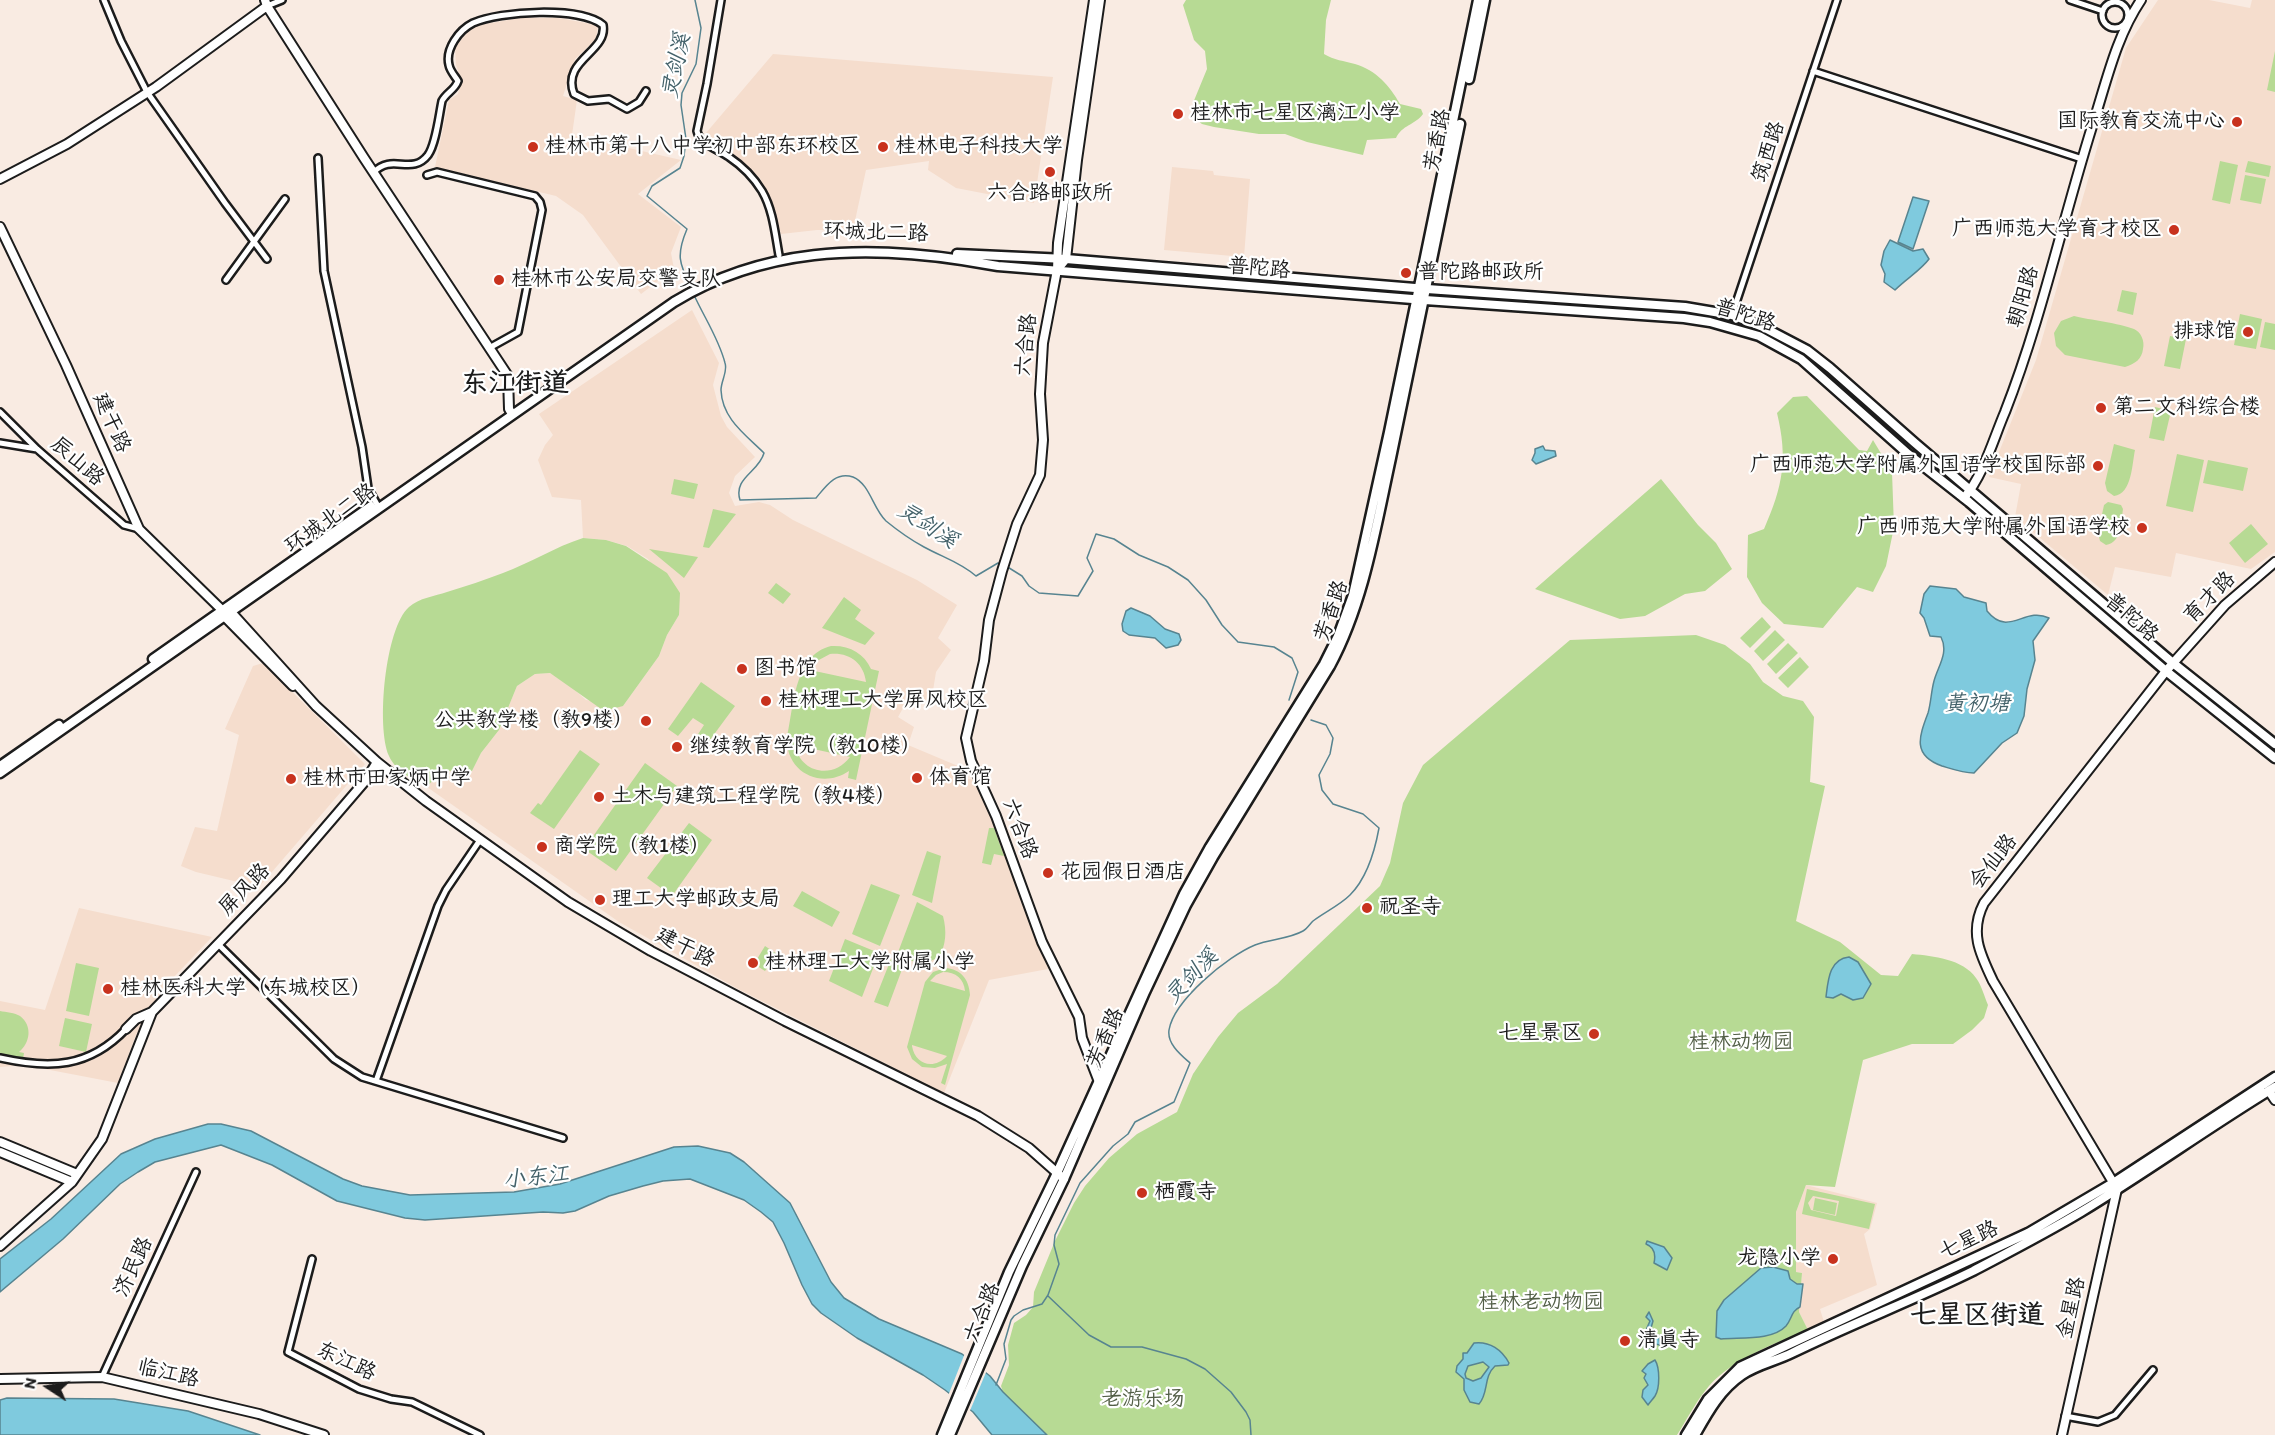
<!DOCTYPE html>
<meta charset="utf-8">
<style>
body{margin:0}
#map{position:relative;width:2275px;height:1435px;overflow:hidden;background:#f9ebe2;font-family:Itim,sans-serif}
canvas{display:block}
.north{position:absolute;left:18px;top:1357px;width:60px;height:60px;-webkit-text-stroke:4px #fff;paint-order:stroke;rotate:282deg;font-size:16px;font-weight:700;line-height:24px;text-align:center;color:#1c1c1c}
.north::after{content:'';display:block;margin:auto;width:21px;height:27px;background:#1c1c1c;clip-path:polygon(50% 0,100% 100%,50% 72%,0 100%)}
</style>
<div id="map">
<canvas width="2275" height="1435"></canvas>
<div class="north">N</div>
</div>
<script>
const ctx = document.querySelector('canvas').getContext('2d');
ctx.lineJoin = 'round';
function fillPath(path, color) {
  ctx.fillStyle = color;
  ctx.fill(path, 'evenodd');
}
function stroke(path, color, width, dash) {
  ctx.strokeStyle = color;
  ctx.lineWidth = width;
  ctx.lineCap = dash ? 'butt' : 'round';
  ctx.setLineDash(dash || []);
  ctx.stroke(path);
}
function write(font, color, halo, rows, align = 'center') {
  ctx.font = font + ' Itim,"LXGW WenKai TC",sans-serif';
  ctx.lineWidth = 4.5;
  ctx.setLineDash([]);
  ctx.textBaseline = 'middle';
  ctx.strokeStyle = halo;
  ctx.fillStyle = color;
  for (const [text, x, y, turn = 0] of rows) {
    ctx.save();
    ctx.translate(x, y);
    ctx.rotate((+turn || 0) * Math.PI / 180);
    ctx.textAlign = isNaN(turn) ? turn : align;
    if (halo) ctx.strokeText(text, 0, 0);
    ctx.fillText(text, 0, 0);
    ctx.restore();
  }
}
fillPath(new Path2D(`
 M2158,0H2209L2250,8L2252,0H2275V552L2251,569L2176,553L2171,577L2115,567L2108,595L2015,517L2021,484L1989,477L2036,360L2126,48Z
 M520,18H558L598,25L596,39L575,59L563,96L577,100L572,135L681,160L638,194L681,227L671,253L674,269L641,294L583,215L556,196L435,167L449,100L458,94L461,80L456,65L455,47L473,26Z
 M773,54L1053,77L1034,203L956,188L928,170L929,161L866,170L853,230H817L781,234L774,208L760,178L706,133Z
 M1172,167L1213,171L1214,175L1250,179L1244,257L1164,250Z
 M692,310L719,363L713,385L721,416L727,427L755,457L735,476L729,493L735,506L759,502L770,505L793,520L917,580L957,605L938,638L951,650L936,672L931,703L911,694L898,717L914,727L908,745L958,766L959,777L974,780L1001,839L1048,969L989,980L944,1093L740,990L619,922L427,787L439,772L450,770L472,771L481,753L499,730L517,686L535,674L550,673L568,684L586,700L623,706L659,656L667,635L679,615L648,559L627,546L606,540L583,538L581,500L552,497L538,460L545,445L553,435L539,414Z
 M263,663L365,764L259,887L196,872L181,866L195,827L217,831L239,735L225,729L253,666Z
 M79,908L212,937L173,978L145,1017L136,1035L118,1083L24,1065L0,1067V1001L45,1010Z
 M1806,1185L1877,1203L1870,1229L1864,1234L1877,1285L1820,1309L1824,1322L1808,1330L1799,1312L1802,1273L1796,1272V1212Z`), '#f5ddcd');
fillPath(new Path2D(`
 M1186,0H1331L1326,20L1324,54C1334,60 1344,61 1355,64C1376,70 1390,86 1400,104L1421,109L1423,114C1415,125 1402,125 1396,138L1367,140L1363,155L1307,142L1285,134H1259L1214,127L1202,124L1193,117V103L1207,69L1205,51L1194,40L1183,5Z
 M2275,51V92L2267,90Z
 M2220,161L2238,165L2230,204L2212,200Z
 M2248,161L2271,166L2269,177L2245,172Z
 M2245,175L2266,179L2261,204L2240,200Z
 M2122,290L2137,293L2133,315L2117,311Z
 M2240,314L2262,319L2256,349L2234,345Z
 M2074,316C2090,320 2119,323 2134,329C2141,332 2145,341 2143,349C2142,359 2135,364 2125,367L2065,355L2056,346L2054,333L2061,321Z
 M2265,322L2275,324V350L2260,347Z
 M2170,336L2186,339L2180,369L2164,366Z
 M1807,396L1859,450L1867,451L1873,440L1892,472L1894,527L1886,566L1873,592L1857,587L1823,628L1784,624L1762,603L1747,577L1748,535L1764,529C1783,486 1788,459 1777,413L1793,397Z
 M2155,407L2171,411L2164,441L2149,438Z
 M2114,444L2135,450C2132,464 2132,494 2114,496L2107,491L2105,483Z
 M2177,454L2204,460L2193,512L2166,506Z
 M2208,460L2248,468L2243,491L2203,483Z
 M674,479L698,484L694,499L671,494Z
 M1661,479L1698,525L1716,543L1732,569L1705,591L1685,594L1645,616L1620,619L1535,589Z
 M2108,502L2121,505L2123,509C2121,522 2122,542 2106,545L2100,541L2098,533L2104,505Z
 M713,509L736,514L709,548L703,547Z
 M2251,524L2268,544L2245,563L2229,543Z
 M583,538L606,540L626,546L667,573L680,593L679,615L667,635L659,656L623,706L604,711L550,673L535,674L517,686L499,730L481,753L472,771C448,770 443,768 427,787C413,779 396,772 389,756C376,727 385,628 409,607C419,598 435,596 447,592C466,586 485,580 503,573C530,563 555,547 583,538Z
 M649,549L698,557L684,578Z
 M776,583L791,594L783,604L768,593Z
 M844,597L861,610L855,619L875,633L865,645L822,628Z
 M1762,617L1771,627L1750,648L1740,638Z
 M1775,630L1785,640L1763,661L1754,651Z
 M1696,635L1725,645L1750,664L1763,682L1783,696L1803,701L1814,717L1810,782L1825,786L1796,921L1840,942L1881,975L1898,976L1912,954C1933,956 1963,959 1976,978C1982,986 1984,996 1988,1005L1984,1018L1972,1030L1953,1044H1912L1863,1060L1835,1187L1806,1185L1796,1212V1272L1802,1273L1799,1312L1808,1330C1775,1343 1726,1362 1705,1391C1694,1405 1686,1421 1677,1435H1047L1003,1392L1001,1386L1009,1365L1008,1345L1014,1323L1026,1315L1033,1307L1034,1292L1055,1241L1074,1203L1085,1186L1109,1158L1137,1134L1177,1112L1193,1074L1218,1037L1238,1013L1277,984L1380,886L1390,863L1403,803L1423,765L1570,640Z
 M1788,643L1798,653L1776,674L1767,664Z
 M831,646C849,645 864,653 871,669L879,671L856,780L848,778L849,771C821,790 785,772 787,737C794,706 794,655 831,646ZM830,654C849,652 864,663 866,682L810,670L817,661ZM795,745L850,757C833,780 800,773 795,745Z
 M1800,657L1809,667L1788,688L1778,678Z
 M701,682L735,706L701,752L691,745L704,725L693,718L678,736L668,729Z
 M580,750L600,764L554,829L530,813L538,803L541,805Z
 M645,763L677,786L616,871L584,849Z
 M689,823L712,840L672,896L647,878Z
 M989,828H994L1004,856L994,854L991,865L982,863Z
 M927,851L941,856L932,903L912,895Z
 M871,884L900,895L880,946L852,934Z
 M802,891L840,912L832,927L793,906Z
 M917,902L943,916C947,932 946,944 939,958L920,964L897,955Z
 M845,939L879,953L862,997L829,981Z
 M765,946L777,954L765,971L754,964Z
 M891,959L904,964L888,1007L874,1002Z
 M76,963L99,968L89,1016L66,1011Z
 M945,968C961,969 969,979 970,995L945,1085L941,1083L947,1064L935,1068L922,1067L912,1059L907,1047L925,982L933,972ZM943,972C956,972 964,979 965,991L930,981L936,975ZM912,1046V1045L947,1056C934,1070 915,1065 912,1046Z
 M0,1011C6,1012 15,1013 20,1016C33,1026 30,1043 19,1052L24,1053L23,1059L0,1054Z
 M65,1018L92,1024L86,1052L59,1046Z
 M1807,1189L1875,1204L1869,1229L1802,1214ZM1813,1196L1839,1201L1836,1216L1811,1210L1808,1203Z
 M1815,1198L1837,1203L1835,1215L1813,1210Z`), '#b7da94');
const water = new Path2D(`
 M1913,197L1929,201L1913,249L1898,242Z
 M1890,240L1913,251L1923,249L1929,259C1921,270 1906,279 1895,290L1884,282L1885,274L1881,265L1884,251Z
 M1543,446L1545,450L1555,451L1556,456L1536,464L1532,460L1535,453V449Z
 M1930,586L1956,589L1964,597L1986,603L1987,611C2009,638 2024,606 2049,618L2033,641L2035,660L2027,689L2024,716L2017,733L2002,743L1974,773C1963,773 1952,769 1942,766C1912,755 1919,737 1928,713C1931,703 1931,692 1934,681C1938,666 1949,653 1941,637L1930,636L1924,618L1920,613L1924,594Z
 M1131,608L1150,616L1165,629L1179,634L1181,640L1178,645L1166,648L1155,638L1129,635L1123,631L1122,624L1126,611Z
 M1849,957L1858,962L1871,984L1863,998L1853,1000L1841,994L1833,998L1826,997C1828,981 1829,959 1849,957Z
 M208,1124H221L251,1131L343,1179L362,1186L410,1195L514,1192L560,1184L674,1147L698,1146L730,1153L744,1162L790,1203L831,1282L844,1298L879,1319L962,1354L990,1376L1003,1392L1047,1435H992L973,1412L945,1390L923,1375L857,1338L821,1313L812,1304L802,1285L784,1243L773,1222L761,1212L744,1200L690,1179L663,1181L643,1186L609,1196L575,1211L563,1213L543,1212L425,1220L405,1218L337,1201L272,1165L221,1145L155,1162L138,1172L120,1184L63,1239L0,1292V1259L51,1219L121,1154L155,1139Z
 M1647,1241L1664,1247L1672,1258L1667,1270L1654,1263C1656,1254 1654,1247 1646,1244Z
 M1773,1267L1788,1271L1790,1279L1797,1284H1803L1800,1307C1791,1311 1792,1319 1786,1326C1772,1341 1740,1337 1721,1339L1716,1337L1717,1311L1724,1300L1761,1268Z
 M1649,1312L1653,1321L1651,1328L1659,1338L1660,1345L1655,1344L1650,1348H1644L1646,1330L1650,1321L1646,1317Z
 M1474,1343C1490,1341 1502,1350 1509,1363L1508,1365L1495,1366C1483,1377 1489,1393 1479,1404L1470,1402L1464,1390V1379L1456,1372L1457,1366L1463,1359V1353H1467ZM1483,1362L1489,1367L1481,1378L1473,1381L1466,1378L1465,1374L1468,1366Z
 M1655,1360C1660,1368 1660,1388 1655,1396C1653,1399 1650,1402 1648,1405L1642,1397L1643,1390L1648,1385L1644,1378L1646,1374L1642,1371L1648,1364Z
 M7,1398L114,1399L188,1411L260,1435H0V1400Z`);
fillPath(water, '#7fcade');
stroke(water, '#578490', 1.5);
fillPath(new Path2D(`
 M965,1353L987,1370L969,1413L948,1396Z`), '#f9ebe2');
stroke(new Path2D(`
 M691,288C679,263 676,255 687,229L647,196L652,186L680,168L684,156L686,139L681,105L682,93L696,64L701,28L695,0
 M694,295C704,317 719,339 725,363C728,371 721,381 721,390C722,419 746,435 764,453C759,472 733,478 740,500L816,498C826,486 836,471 853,477C870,484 873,509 886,521C897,530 911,540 924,547C942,557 960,562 976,576L998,563L1001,564
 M1006,566L1022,576L1029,586L1039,593L1078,596L1093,571L1087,558L1096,534L1114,539L1139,555L1168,567L1188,580L1206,600L1222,625L1238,642L1274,647L1292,658L1298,672L1289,700
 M1048,1296L1089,1335L1111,1347H1142L1186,1359L1205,1369L1231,1392L1246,1412L1250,1420L1251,1435
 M996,1385L1006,1359L1004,1344L1011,1320L1014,1316L1023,1310L1042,1304L1048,1295L1059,1264L1054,1245L1055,1235L1080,1183L1113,1146L1128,1134L1135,1122L1174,1102L1190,1063C1181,1055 1167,1044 1169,1030C1174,1000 1228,956 1255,945C1270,939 1289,939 1303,931C1307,929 1310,924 1313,921C1325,912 1340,905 1350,895C1367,878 1375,850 1379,828L1363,814L1333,804L1322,790L1319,775L1330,754L1333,738L1326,725L1311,720`), '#578490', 1.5);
const street = new Path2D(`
 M104,0L121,41L147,92L225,203L267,259
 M721,0L707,84L697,131C700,145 718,149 729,157C741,165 754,178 762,191C773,210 775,233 779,255
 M2070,0L2103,11
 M2102 15a13 13 0 1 1 26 0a13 13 0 1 1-26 0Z
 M267,6L282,0
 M1813,71L2082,159
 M318,158L324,271L362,447L368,488L379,508
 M374,172C392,153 412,176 428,155C436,144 439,115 442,101C446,93 455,90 458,81C455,76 450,71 449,65C445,49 459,30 473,23C500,11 580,6 603,25C608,52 561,60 574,94L588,101L609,99L627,109L639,102L646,91
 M427,175L437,172L535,196L540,202L542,210L518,332L491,347
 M226,280L285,199
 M1732,315L1837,0
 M0,412L37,449L124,525L139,529
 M0,443L37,449
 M218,944L334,1059L362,1077L563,1138
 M0,1058C50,1069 89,1068 126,1029
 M376,1081L438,906L446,890L480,840
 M312,1259L288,1352L359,1389L391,1399L412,1402L480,1435
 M102,1377L196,1172
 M2065,1416L2098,1422L2115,1415L2153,1370`);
const secondary = new Path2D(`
 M265,0L267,6L364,158L508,376L509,409L512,414
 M1094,0L1058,243L1057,270L1043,343L1040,394L1043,440L1040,475L1017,524L1002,571L989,620L984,661L966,738L971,761L996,816L1042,942L1079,1017L1082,1038L1101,1087
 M0,179L67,144L156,87L267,6
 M0,227L66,365L139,529L223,611L225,617L293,686
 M1057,270L1066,259L1077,160L1100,0
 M1964,498C1984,474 1993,440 2005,412C2043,315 2064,213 2096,114C2108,75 2118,34 2141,0
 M227,612H231L316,706L377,762L426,801L568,902L651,951L785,1021L978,1116L1029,1148L1064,1179
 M126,1029L136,1019L152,1012L281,879L366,780L377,762
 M2269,1091L2275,1100
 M0,1142L77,1174
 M0,1152L72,1182
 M0,1246L72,1182L102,1139L152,1012
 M0,1379L102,1377L259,1414L324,1435
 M2062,1435L2117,1189L1993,981C1980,954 1969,932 1984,903L2166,671L2225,605L2275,562`);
const primary = new Path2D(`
 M1469,79L1485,0
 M957,254L1066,259L1427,289L1685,307L1732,315L1763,327L1807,350L1830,368L1915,443L2173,663L2275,744
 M153,659L371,506
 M0,766L59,725
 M0,773L674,302C763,248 862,245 962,260C974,262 986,264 998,266L1425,300L1684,318L1710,322L1759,336L1801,359L1908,454L1969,502L2166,671L2275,758
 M942,1435L1009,1272L1057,1173L1184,894L1210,847L1324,664L1338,636L1353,595L1389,432L1478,0
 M950,1435L1022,1266L1064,1179L1145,992L1186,905L1213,857L1330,666C1364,603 1376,527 1391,458C1415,346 1437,235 1460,124
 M1686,1435L1708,1399L1740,1367L2028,1233L2113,1183L2275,1077
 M1695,1435C1708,1412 1720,1390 1742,1375C1756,1365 1776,1361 1792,1353C1851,1324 1914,1300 1973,1271C2009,1252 2046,1233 2081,1212C2147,1172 2209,1127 2275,1087`);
stroke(street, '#1c1c1c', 10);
stroke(secondary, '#1c1c1c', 12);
stroke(primary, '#1c1c1c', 13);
stroke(street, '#fff', 5);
stroke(secondary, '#fff', 8);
stroke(primary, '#fff', 8);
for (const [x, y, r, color] of [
 [1178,114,6,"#c8321e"],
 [2237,122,6,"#c8321e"],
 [533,147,6,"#c8321e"],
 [883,147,6,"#c8321e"],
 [1050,172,6,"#c8321e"],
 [2174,230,6,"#c8321e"],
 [1406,273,6,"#c8321e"],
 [499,280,6,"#c8321e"],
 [2248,332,6,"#c8321e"],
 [2101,408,6,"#c8321e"],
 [2098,466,6,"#c8321e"],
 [2142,528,6,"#c8321e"],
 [742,669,6,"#c8321e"],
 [766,701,6,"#c8321e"],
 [646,721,6,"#c8321e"],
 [677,747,6,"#c8321e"],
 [917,778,6,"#c8321e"],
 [291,779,6,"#c8321e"],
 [599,797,6,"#c8321e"],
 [542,847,6,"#c8321e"],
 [1048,873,6,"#c8321e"],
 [600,900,6,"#c8321e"],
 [1367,908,6,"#c8321e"],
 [753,963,6,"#c8321e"],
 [108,989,6,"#c8321e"],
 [1594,1034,6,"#c8321e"],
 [1142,1193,6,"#c8321e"],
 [1833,1259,6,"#c8321e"],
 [1625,1341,6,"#c8321e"]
]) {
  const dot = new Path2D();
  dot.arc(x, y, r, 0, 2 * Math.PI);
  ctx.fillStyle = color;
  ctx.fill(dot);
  stroke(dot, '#fff', 2);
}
write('21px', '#1c1c1c', '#fff', [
 ["桂林市七星区漓江小学",1190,114],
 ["国际教育交流中心",2225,122,"right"],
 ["桂林市第十八中学初中部东环校区",545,147],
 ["桂林电子科技大学",895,147],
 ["六合路邮政所",1050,194,"center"],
 ["广西师范大学育才校区",2162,230,"right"],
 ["普陀路邮政所",1418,273],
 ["桂林市公安局交警支队",511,280],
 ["排球馆",2236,332,"right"],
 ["第二文科综合楼",2113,408],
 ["广西师范大学附属外国语学校国际部",2086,466,"right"],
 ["广西师范大学附属外国语学校",2130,528,"right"],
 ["图书馆",754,669],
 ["桂林理工大学屏风校区",778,701],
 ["公共教学楼（教9楼）",634,721,"right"],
 ["继续教育学院（教10楼）",689,747],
 ["体育馆",929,778],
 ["桂林市田家炳中学",303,779],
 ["土木与建筑工程学院（教4楼）",611,797],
 ["商学院（教1楼）",554,847],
 ["花园假日酒店",1060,873],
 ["理工大学邮政支局",612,900],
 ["祝圣寺",1379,908],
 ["桂林理工大学附属小学",765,963],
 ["桂林医科大学（东城校区）",120,989],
 ["七星景区",1582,1034,"right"],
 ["栖霞寺",1154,1193],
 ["龙隐小学",1821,1259,"right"],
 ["清真寺",1637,1341]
], 'left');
write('21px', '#1c1c1c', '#fff', [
 ["芳香路",1438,140,-79],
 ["筑西路",1769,152,-72],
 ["环城北二路",876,233,2],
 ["普陀路",1259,269,5],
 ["朝阳路",2024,297,-74],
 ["普陀路",1745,316,18],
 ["六合路",1027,345,-84],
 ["建干路",111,423,66],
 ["辰山路",77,462,41],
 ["环城北二路",331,519,-35],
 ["育才路",2210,598,-45],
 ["芳香路",1332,611,-71],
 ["普陀路",2131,618,41],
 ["六合路",1019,829,69],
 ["会仙路",1994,862,-52],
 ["屏风路",245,890,-46],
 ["建干路",685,948,27],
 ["芳香路",1106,1038,-67],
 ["七星路",1969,1241,-25],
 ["济民路",134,1267,-65],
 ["金星路",2072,1308,-77],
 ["六合路",983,1313,-68],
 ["东江路",346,1362,25],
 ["临江路",168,1374,13]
]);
write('21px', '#525e46', '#fff', [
 ["桂林动物园",1741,1043],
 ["桂林老动物园",1541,1303],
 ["老游乐场",1143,1400]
]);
write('italic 22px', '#44626a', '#fff', [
 ["灵剑溪",677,66,-78],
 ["灵剑溪",927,526,33],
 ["黄初塘",1977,704],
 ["灵剑溪",1192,977,-46],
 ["小东江",536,1178,-6]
]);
write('bold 27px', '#1c1c1c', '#fff', [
 ["东江街道",515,384],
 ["七星区街道",1977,1316]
]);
</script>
